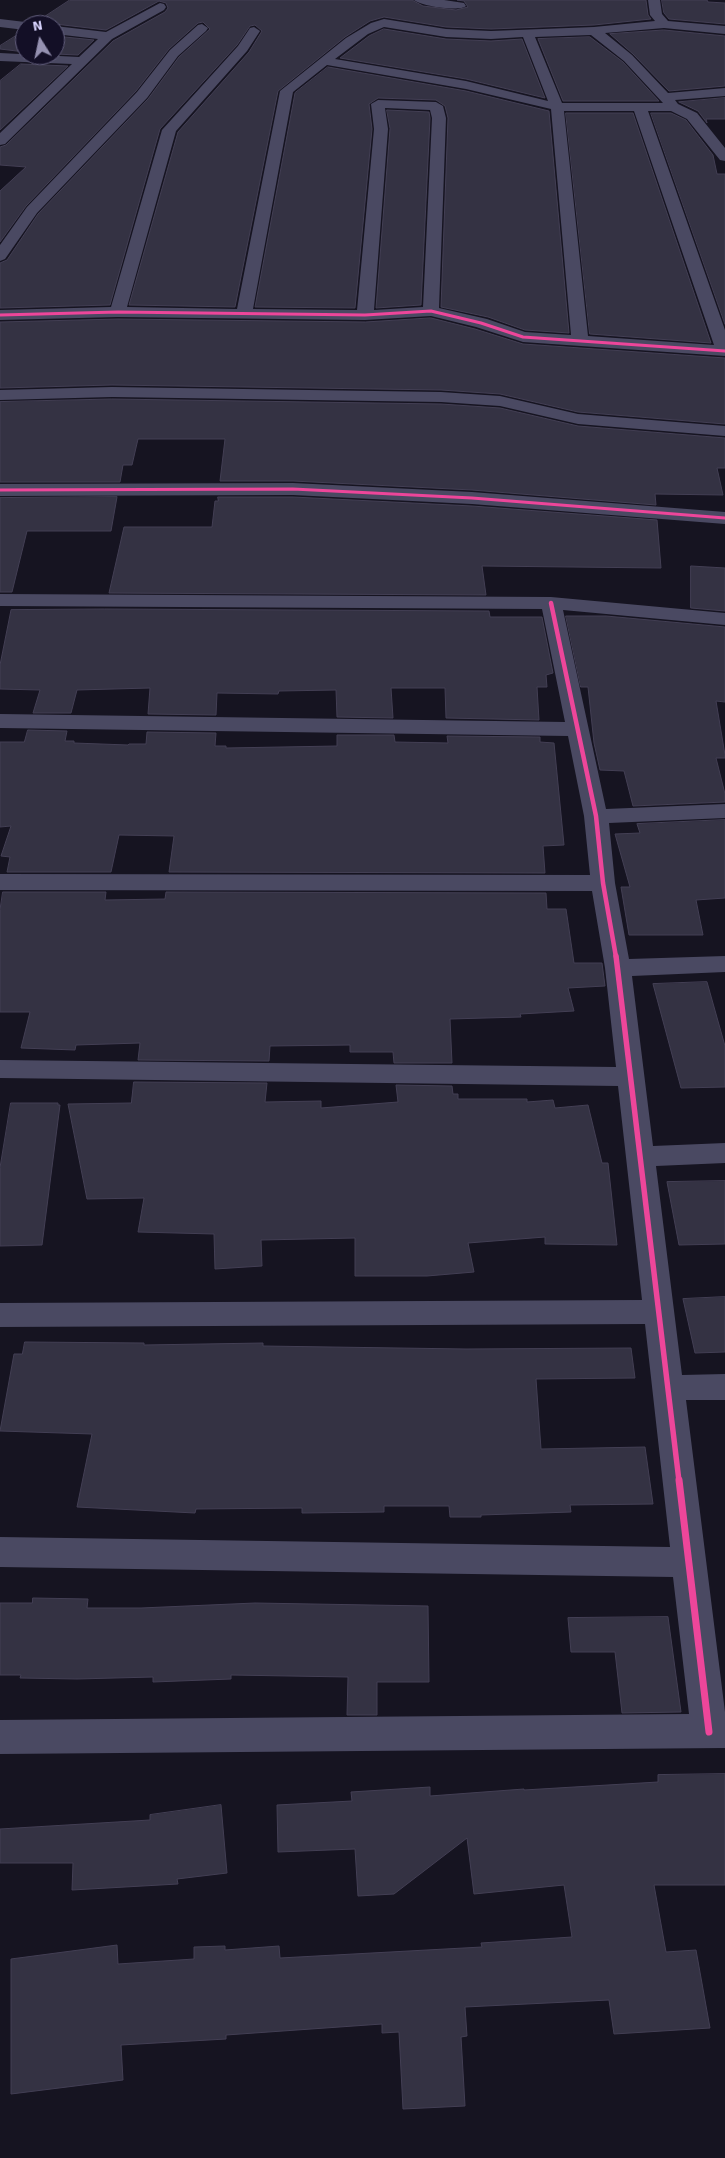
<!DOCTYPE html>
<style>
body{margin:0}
#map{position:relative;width:725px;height:2158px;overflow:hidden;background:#161421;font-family:Signika,sans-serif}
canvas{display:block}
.north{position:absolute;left:15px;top:15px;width:50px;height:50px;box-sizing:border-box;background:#130f26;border:1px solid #625e7d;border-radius:50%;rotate:350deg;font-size:14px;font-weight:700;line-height:20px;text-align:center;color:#d9d4ff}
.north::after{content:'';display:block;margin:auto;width:18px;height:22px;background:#9591b1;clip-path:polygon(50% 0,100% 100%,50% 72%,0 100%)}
</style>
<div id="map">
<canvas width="725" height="2158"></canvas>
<div class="north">N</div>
</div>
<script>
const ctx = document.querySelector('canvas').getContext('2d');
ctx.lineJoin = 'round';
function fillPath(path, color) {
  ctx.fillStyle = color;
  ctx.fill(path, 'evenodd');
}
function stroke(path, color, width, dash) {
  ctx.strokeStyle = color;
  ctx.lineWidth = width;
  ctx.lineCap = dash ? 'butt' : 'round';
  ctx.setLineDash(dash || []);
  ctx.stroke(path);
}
const building = new Path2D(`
 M70,0H412L423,6L456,10L468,7L464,1L457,0H646L648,15L651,19L594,25L491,29L446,27L384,17L370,21L345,37L278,91L235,307L129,305L178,132L249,52L262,31L255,25L250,26L237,45L160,129L110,305L0,308V263L7,260L38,214L148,99L179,57L210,29L203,22L198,23L169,49L136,91L26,206L0,242V191L26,167L0,165V147L6,145L113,41L165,12L168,8L166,3L159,1L106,30L55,24L32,25Z
 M662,0H707L708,2L725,3V24L669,19L664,13Z
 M384,29L446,39L491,41L522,39L545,98L466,79L340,58L369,36Z
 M664,30L725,36V86L669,91L633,54L610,34Z
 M22,32H25V52L0,49V46Z
 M55,36L94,40L78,55L55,54Z
 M590,37L623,62L659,101H563L538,39Z
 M21,64L68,66L0,130V81Z
 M328,67L466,91L549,111L569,333L525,330L488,317L441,307L448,118L445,106L436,100L378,98L369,104L372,129L355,308L255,307L295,93Z
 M725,98V119H706L707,123L698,111L679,102Z
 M387,110L429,112L430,118L421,305L376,308L390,129Z
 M566,113H633L711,343L590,334Z
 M651,113H671L686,120L713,155L717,174H725V324Z
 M431,318L475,329L523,344L725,358V424L578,412L500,394L441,390L112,385L0,388V322L118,319L365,322Z
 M112,399L441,404L500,408L578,426L725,438V468H717L723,495L655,494L656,505L472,490L293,481H220L225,439H138L132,465H123L120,482H0V402Z
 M117,497L111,531H27L12,592H0V498Z
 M218,497H293L472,506L657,520L661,568L482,566L486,595L109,593L124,527H212L215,501H218Z
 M691,566L725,568V611L691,608Z
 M105,609L489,611L490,617H542L553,673L546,675L547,687H537L539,720L446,718L445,688H391L393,718L337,717L336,690L279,691L278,694L217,693L216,715L148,714L150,688L77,690L71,713H33L40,690L0,689V665L11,610Z
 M566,616H606L725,627V702L716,701L725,755V758H716L725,794V802L633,806L624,771L600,770L594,743L588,687H581Z
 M28,730L67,731L65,741H74V743L128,745L129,744H146L147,732L216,733L215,746H226V748L337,746V735H394L395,742L448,743L447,736L540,737V742L554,743L564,845L543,846L545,873L169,872L174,836L119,835L111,872H7L10,857L1,856L11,826L0,827V742H24Z
 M725,820V898L696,900L703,935H629L621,887H630L615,834L640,833L637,824Z
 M3,892H106L105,900L165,899L166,892L546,893L547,909H566L574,963H602L605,986L568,988L574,1011L520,1014L521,1017L450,1019L452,1063H394L393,1052H350V1045L270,1046L269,1061L138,1060L140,1043L76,1045L75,1050L21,1048L30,1012H0V910Z
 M707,982L725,1046V1087L681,1088L653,984Z
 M134,1082L267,1083L265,1102L321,1101V1108L398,1102L396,1085L452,1086L453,1094H458V1099H527V1102L553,1100L555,1108L588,1105L602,1163H608L617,1245L545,1244V1237L468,1243L474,1272L427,1276H355V1238L261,1240L262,1266L215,1269L214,1234L138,1232L144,1198L87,1199L68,1104L131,1103Z
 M11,1103H58V1105H60L42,1245L0,1246V1168Z
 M725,1181V1244L679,1245L667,1182Z
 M725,1297V1352L695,1353L683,1299Z
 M25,1342L144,1343V1345L263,1343V1346L466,1349L631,1348L635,1378L536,1379L541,1449L645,1447L653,1504L570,1505L571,1512L481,1515V1517H450L449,1506H384V1512L302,1513V1508L196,1509L195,1513L77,1507L92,1434L0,1431L14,1354H22Z
 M33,1598L88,1599L87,1608H141L255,1603L428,1606L429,1682H377V1715H347L348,1677L231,1675V1679L153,1682V1677L77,1679L20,1678L21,1675H0V1603H32Z
 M668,1617L681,1712L622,1713L615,1652H571L568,1618Z
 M725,1774V1885H654L666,1952L696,1950L710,2028L614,2034L609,2000L465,2007L467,2036L461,2037L465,2106L403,2109L399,2032L382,2033V2024L226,2035V2039L121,2045L123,2080L11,2094V1959L117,1945L118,1964L194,1959V1947L225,1946V1950L279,1946L280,1958L482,1947L481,1943L572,1937L564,1885L474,1894L467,1838L394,1894L358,1896L355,1849L278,1852L277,1805L352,1801L351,1792L430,1787V1796L524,1789V1790L658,1782V1775Z
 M221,1805L227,1873L177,1879L178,1884L72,1890L73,1863H0V1829L150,1820V1815Z`);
fillPath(building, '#343243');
stroke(building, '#433f54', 1);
fillPath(new Path2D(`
 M414,0H444L464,3L466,6C460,12 420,6 414,0Z
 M648,0H660L662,14L668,21L725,26V34L664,28L605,33L632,55L668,93L725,88V96L675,100L678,104L697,113L725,148V161L720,160L687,119L671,111H648L725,330V356L523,342L476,327L431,316L365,320L118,317L0,320V310L111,307L162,130L238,46L250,28L254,27L260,31L247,51L176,131L127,307L237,309L280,91L346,38L371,23L384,19L446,29L491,31L594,27L655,21L650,15ZM384,27L446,37L491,39L523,37L548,101L466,81L335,59L368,34ZM591,35L624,61L663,103H562L535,37ZM327,65L466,89L551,109L571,335L525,332L487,319L439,308L446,118L443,106L436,102L378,100L371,104L374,129L357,310L253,309L293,92ZM385,108L430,110L432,118L423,307L374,310L388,129ZM564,111H634L714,345L588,336Z
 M160,3L164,4L166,7L164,10L112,39L5,144L0,145V133L72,64L0,61V53L79,57L98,39L55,34V26L106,32Z
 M0,19L25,22L30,25H25V30L0,27Z
 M202,24L208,28L206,31L178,56L147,98L37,213L5,259L0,261V245L27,207L137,92L170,50L198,25Z
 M112,387L441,392L500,396L578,414L725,426V436L578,424L500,406L441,402L112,397L0,400V390Z
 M293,483L472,492L725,512V524L472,504L293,495L0,496V484Z
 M0,594L551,597L725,613V625L563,610L606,809L725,804V818L609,823L615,883L629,959L725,956V972L632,976L653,1146L725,1143V1163L656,1166L682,1375L725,1374V1400H686L725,1712V1748L0,1754V1720L689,1714L673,1577L0,1567V1537L670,1547L645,1324L0,1327V1303L642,1300L618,1086L0,1078V1060L616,1067L605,968L592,891L0,890V874L590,875L584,816L568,736L0,728V714L565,722L542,609L0,606Z`), '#4a4962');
stroke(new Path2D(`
 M0,315L118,312L365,315L431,311L481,323L523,337L725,351
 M0,490L293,489L472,498L725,518`), '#ed469a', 3);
stroke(new Path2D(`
 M551,603L596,816L603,883L616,957`), '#ed469a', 4.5);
stroke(new Path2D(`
 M616,956L679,1481`), '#ed469a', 5.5);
stroke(new Path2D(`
 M679,1480L709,1732`), '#ed469a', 7);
</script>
